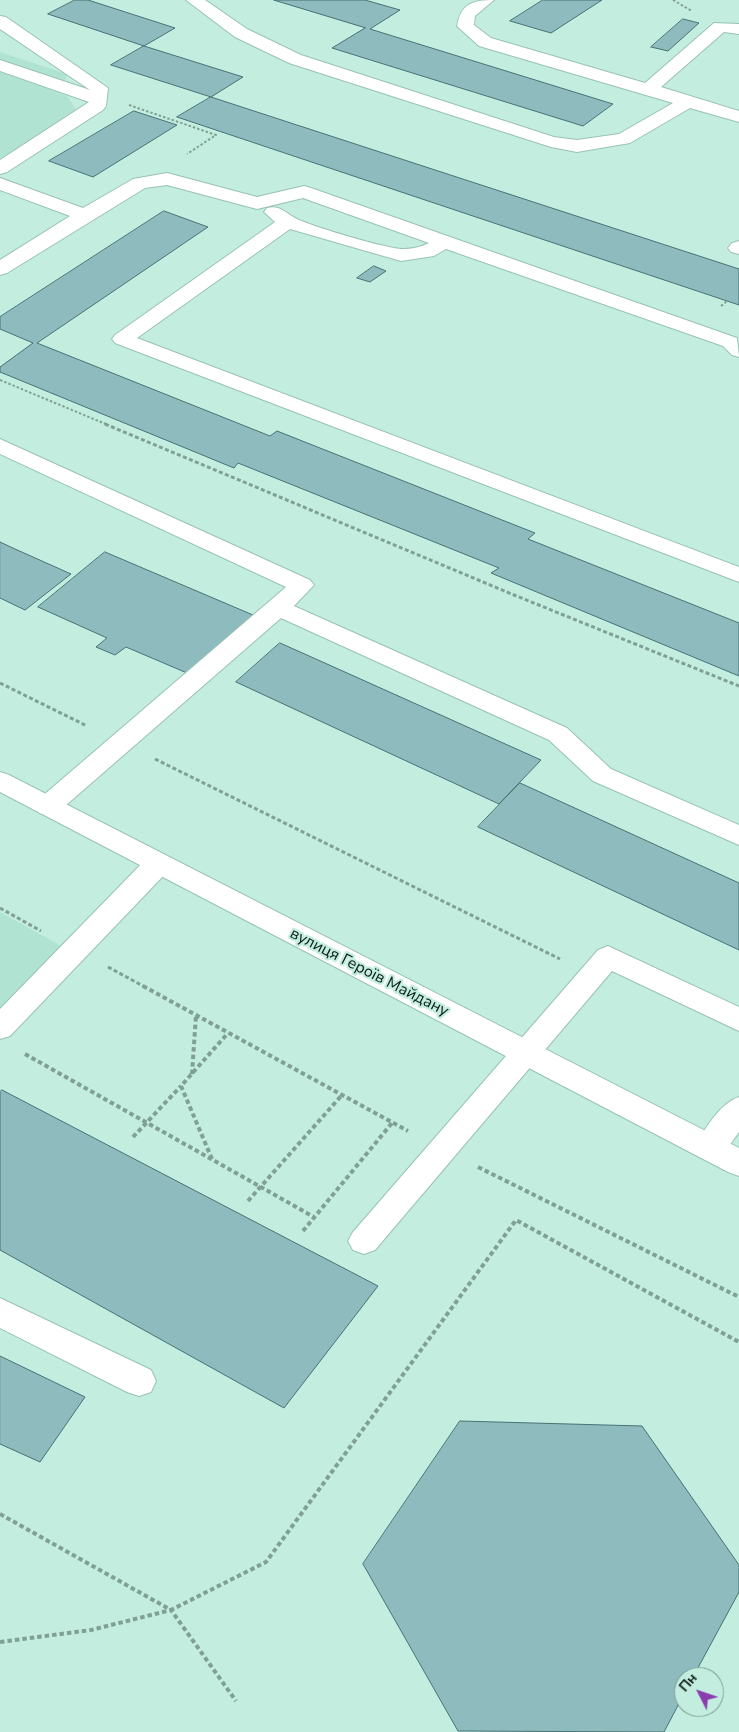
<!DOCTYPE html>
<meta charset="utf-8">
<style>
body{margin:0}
#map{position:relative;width:739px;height:1732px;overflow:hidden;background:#c3eddf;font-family:"Nunito Sans",sans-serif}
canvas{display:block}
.north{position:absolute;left:674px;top:1667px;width:50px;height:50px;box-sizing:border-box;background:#c3eddf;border:1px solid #7a9a8f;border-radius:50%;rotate:311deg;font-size:14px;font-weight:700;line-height:20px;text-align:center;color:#0d1d18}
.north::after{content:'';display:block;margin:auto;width:18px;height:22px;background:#8b3dae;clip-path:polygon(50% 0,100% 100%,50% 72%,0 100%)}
</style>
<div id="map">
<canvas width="739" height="1732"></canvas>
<div class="north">Пн</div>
</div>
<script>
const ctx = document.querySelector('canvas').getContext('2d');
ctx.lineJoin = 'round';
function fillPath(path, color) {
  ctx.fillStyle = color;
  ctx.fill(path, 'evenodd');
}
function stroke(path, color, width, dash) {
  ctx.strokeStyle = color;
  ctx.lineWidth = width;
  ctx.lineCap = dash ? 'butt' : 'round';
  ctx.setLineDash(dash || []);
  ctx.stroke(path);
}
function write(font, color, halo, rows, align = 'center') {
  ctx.font = font + ' "Nunito Sans",sans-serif';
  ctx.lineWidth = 4.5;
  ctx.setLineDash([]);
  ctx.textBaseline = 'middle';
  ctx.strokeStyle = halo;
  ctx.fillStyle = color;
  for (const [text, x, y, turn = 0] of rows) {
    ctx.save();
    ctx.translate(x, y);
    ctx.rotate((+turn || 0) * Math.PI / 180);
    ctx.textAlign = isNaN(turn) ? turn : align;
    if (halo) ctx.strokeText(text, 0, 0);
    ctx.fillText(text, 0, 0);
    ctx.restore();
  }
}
fillPath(new Path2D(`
 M0,52L67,74L66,79L50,90L67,96L77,111L0,158Z
 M0,912L65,948L0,1014Z`), '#b1e3d2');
const building = new Path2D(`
 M75,0H88L175,28L144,46L48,14Z
 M274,0H365L400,10L370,29L613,104L583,126L332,48L365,28Z
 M543,0H602L551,33L510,21Z
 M683,19L699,23L668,51L651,47Z
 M144,46L243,77L211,97L111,65Z
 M211,97L739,269V305L177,117Z
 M134,111L177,125L93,177L49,161Z
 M164,211L208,227L37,343L270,436L277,431L535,533L528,539L739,623V676L491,573L499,568L238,463L234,468L0,372V367L33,343L0,329V317Z
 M374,266L386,271L370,282L357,278Z
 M0,542L15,549L71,574L25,610L0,598Z
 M105,552L253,615L187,673L126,647L115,655L96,647L107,638L38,607Z
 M280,643L327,664L541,760L499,804L236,682Z
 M520,783L739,883V950L478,827Z
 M2,1090L378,1286L284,1408L0,1250V1092Z
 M0,1356L85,1397L40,1462L0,1444Z
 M460,1421L642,1426L739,1565V1592L693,1677H684V1694L664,1732L458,1731L363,1564Z`);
fillPath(building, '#8ebbbd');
stroke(building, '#477275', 1);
const minor = new Path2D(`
 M186,0H205L247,29L301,55L554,137L577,140L619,134L673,103L479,46L457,26C461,3 473,0 494,0L475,16L474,25L491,38L645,83L714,23L739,24V34L724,32L661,87L739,111V122L690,108L630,143L577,152L551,147L289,63L235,37Z
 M0,16L6,17L108,88L106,106L103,110L7,172L0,174V160L89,102L0,71V60L90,90L0,29Z
 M167,173L257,197L304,186L311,188L737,338L739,357L732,355L723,346L446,249L434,256L401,261L290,229L137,338L739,567V582L115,343L112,339L115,335L275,222L264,212L267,208C280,205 284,212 295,218C310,226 387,249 403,249C412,249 421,247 429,243L303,198L257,209L167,185L145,188L7,273L0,275V260L70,216L0,190V178L83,208L133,179Z
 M739,241V254L731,252L728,248L732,243Z
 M0,439L310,580L314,585L294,606L567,728L611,769L739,825V845L593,781L549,740L281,618L57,813L48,815L39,813L35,806L39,799L286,587L0,454Z
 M158,854L168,857L172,864L168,871L10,1036L0,1039V1009L148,857Z
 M608,946L739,1007V1031L612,971L375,1250L364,1254L353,1250L348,1241L353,1232L598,950Z
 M739,1097V1132L721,1157L710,1160L699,1157L694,1148C704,1130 720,1103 739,1097Z
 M0,1298L151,1370L156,1381L151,1392L139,1396L127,1392L0,1328Z`);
const major = new Path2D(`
 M0,772L9,775L739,1148V1176L728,1172L0,792Z`);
stroke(minor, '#99c2b4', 2);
stroke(major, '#99c2b4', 2);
stroke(new Path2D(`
 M673,0L692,11
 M129,105L216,135L187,154
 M721,306L727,301
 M0,380L108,425`), '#80a095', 2, [2.5, 2]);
stroke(new Path2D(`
 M105,424L514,595L739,686
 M0,683L87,726
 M155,759L560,959
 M0,908L41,931
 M108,967L145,987`), '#80a095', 3, [4, 2.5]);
stroke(new Path2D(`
 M143,986L408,1131
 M25,1054L314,1217
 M192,1074L196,1015
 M133,1137L181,1086
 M212,1159L181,1086L228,1033
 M478,1167L739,1297
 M248,1201L342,1095
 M303,1231L392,1123
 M0,1514L171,1610L266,1562L516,1220L739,1342
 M0,1642L91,1630L171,1610L236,1701`), '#80a095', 4, [4.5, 3]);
fillPath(minor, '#fff');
fillPath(major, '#fff');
write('16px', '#0d1d18', '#c3eddf', [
 ["вулиця Героїв Майдану",369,973,27]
]);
</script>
